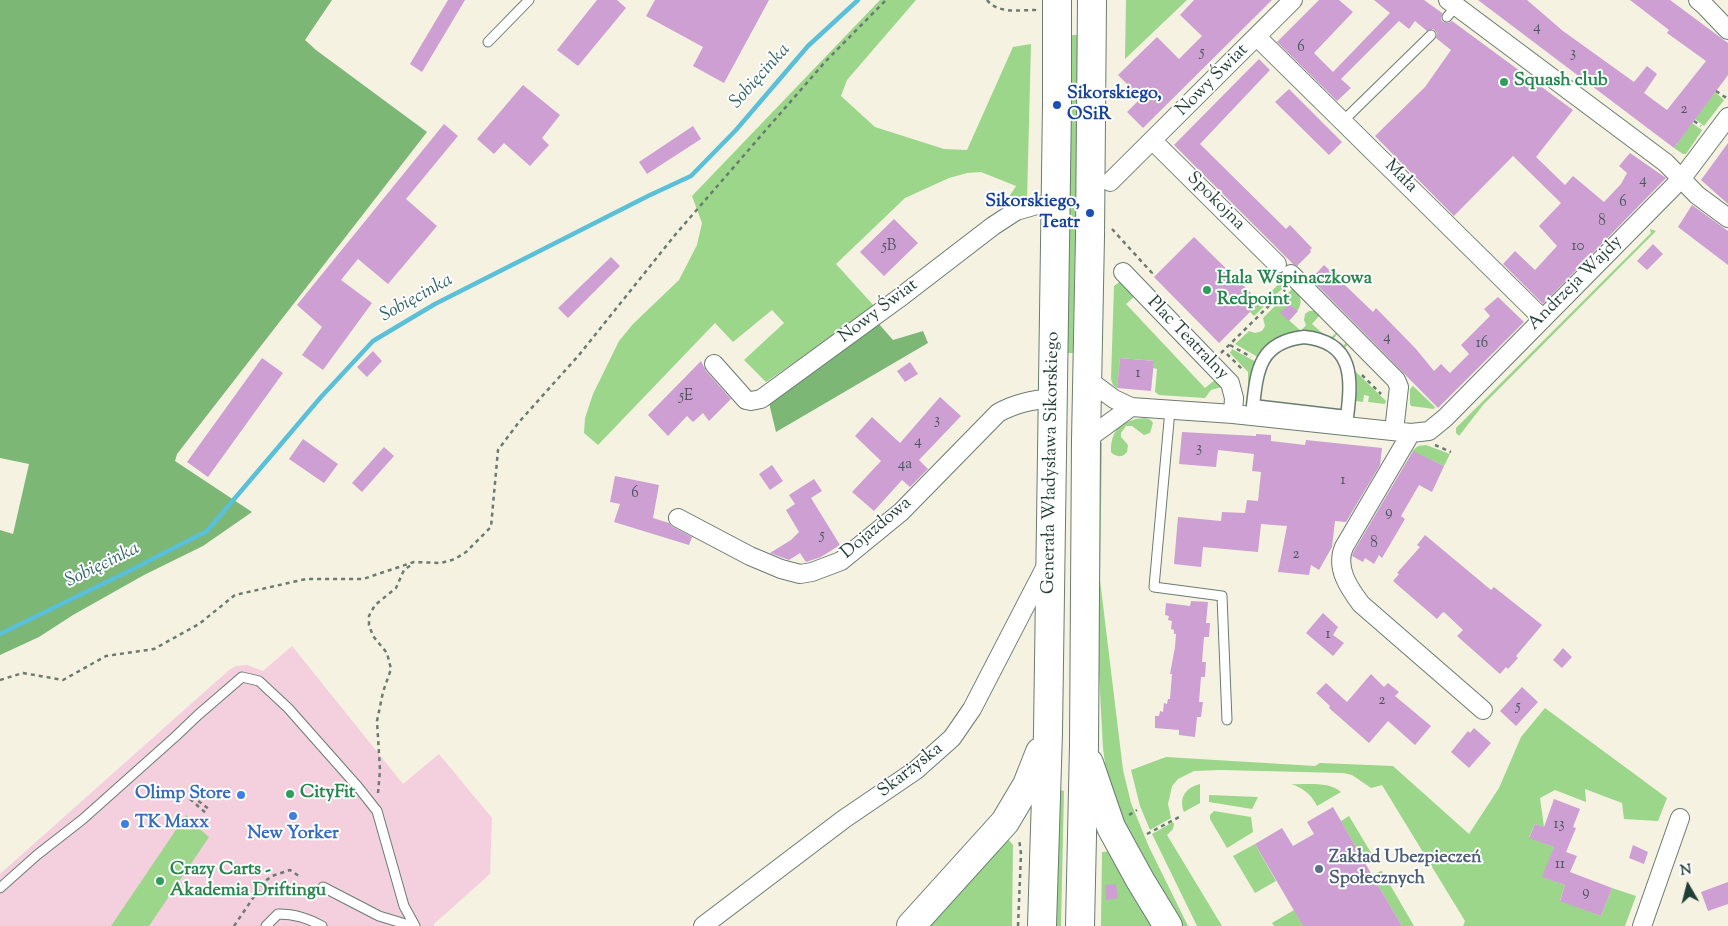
<!DOCTYPE html>
<meta charset="utf-8">
<style>
body{margin:0}
#map{position:relative;width:1728px;height:926px;overflow:hidden;background:#f5f2e2;font-family:"Sorts Mill Goudy",serif}
canvas{display:block}
.north{position:absolute;left:1663px;top:861px;width:50px;height:50px;-webkit-text-stroke:4px #fff;paint-order:stroke;rotate:352deg;font-size:14px;font-weight:700;line-height:20px;text-align:center;color:#1f3d34}
.north::after{content:'';display:block;margin:auto;width:18px;height:22px;background:#1f3d34;clip-path:polygon(50% 0,100% 100%,50% 72%,0 100%)}
</style>
<div id="map">
<canvas width="1728" height="926"></canvas>
<div class="north">N</div>
</div>
<script>
const ctx = document.querySelector('canvas').getContext('2d');
ctx.lineJoin = 'round';
function fillPath(path, color) {
  ctx.fillStyle = color;
  ctx.fill(path, 'evenodd');
}
function stroke(path, color, width, dash) {
  ctx.strokeStyle = color;
  ctx.lineWidth = width;
  ctx.lineCap = dash ? 'butt' : 'round';
  ctx.setLineDash(dash || []);
  ctx.stroke(path);
}
function write(font, color, halo, rows, align = 'center') {
  ctx.font = font + ' "Sorts Mill Goudy",serif';
  ctx.lineWidth = 4;
  ctx.setLineDash([]);
  ctx.textBaseline = 'middle';
  ctx.strokeStyle = halo;
  ctx.fillStyle = color;
  for (const [text, x, y, turn = 0] of rows) {
    ctx.save();
    ctx.translate(x, y);
    ctx.rotate((+turn || 0) * Math.PI / 180);
    ctx.textAlign = isNaN(turn) ? turn : align;
    if (halo) ctx.strokeText(text, 0, 0);
    ctx.fillText(text, 0, 0);
    ctx.restore();
  }
}
fillPath(new Path2D(`
 M292,646L403,784L439,754L492,818L490,874L434,924V926H0V874L229,670L236,666L247,665L263,671Z`), '#f4cfde');
fillPath(new Path2D(`
 M880,0H916L847,80L841,96L875,127L944,149L967,150L1013,47L1031,44L1027,201L1013,206L1009,197L1016,186L981,172L967,173L949,178L905,198L836,264L875,307L766,382L744,360L784,323L772,310L733,342L715,323L598,445L584,433L585,418L593,394L619,341L633,324L679,280L697,245L702,223L692,196Z
 M1126,0H1187L1125,59Z
 M1071,35H1079L1073,353H1066Z
 M1715,92L1724,100L1704,126L1695,119Z
 M1692,123L1702,130L1701,132L1686,154H1683L1674,148Z
 M1650,229L1656,231L1483,405L1459,436L1456,433V428L1651,233Z
 M1284,279L1288,283L1254,316L1250,312Z
 M1121,281L1136,295L1126,304L1205,388L1215,380L1222,387L1211,390L1205,398L1159,395L1155,392L1157,369L1153,368L1154,361L1120,358L1117,388L1113,385L1111,379L1114,286Z
 M1293,288C1300,295 1304,302 1297,311L1289,304L1281,313L1301,331L1306,325L1304,320L1305,314L1309,311H1315L1320,315L1312,324L1329,339L1336,333H1338L1331,342L1339,350L1346,343L1348,344L1341,352L1354,365L1348,369L1342,357L1304,337L1263,360L1235,344L1249,331L1255,333L1262,331L1265,326L1263,318Z
 M1232,349L1260,364L1255,389L1248,388V372L1230,353Z
 M1356,372L1386,401L1385,404L1368,402L1369,396L1364,395L1363,402L1349,400V374Z
 M1413,386L1435,407L1434,409L1411,406L1410,404V389Z
 M1136,419C1142,418 1150,417 1153,423L1150,433L1144,435L1132,426H1126L1121,433V437L1128,445L1127,452C1123,458 1115,457 1111,452C1111,433 1117,424 1136,419Z
 M1102,442L1100,580L1123,770L1131,803L1149,847L1188,926H1180L1123,828L1107,779L1103,748L1095,599L1099,445Z
 M1426,445L1450,454L1444,466L1412,451L1418,446Z
 M1545,708L1667,798L1658,821L1624,819L1622,803L1585,789L1586,802L1555,790L1540,798L1544,827L1535,824L1529,837L1554,847L1543,877L1565,885L1560,900L1601,916L1612,888L1636,896L1625,926H1463L1465,921L1382,785L1371,788L1352,775L1343,773L1220,770L1194,771L1178,779L1172,786L1168,804L1171,818L1150,830L1140,806L1131,770L1166,757L1315,766L1320,763L1393,766L1469,834L1499,788L1521,737Z
 M1200,784V803L1184,812C1178,797 1187,787 1200,784Z
 M1291,784C1307,785 1328,781 1341,792L1317,806C1311,794 1303,788 1291,784Z
 M1061,790L1064,791L1061,926H1056L1058,791Z
 M1209,795L1258,797L1252,809L1209,802Z
 M1214,811L1251,817L1253,832L1227,848L1210,819V815Z
 M186,815L196,826L209,837L149,926H111Z
 M1349,816L1373,856V858L1365,863L1341,821Z
 M1173,822L1174,824L1173,829L1167,835L1222,926H1197L1152,834Z
 M1003,833L1013,845L1012,926H922Z
 M1255,844L1276,881L1255,893L1233,856Z
 M1112,851L1156,926H1101L1102,852Z
 M1381,871H1382L1414,926H1402L1372,875Z
 M1294,910L1303,926H1274L1272,923Z`), '#9bd68a');
fillPath(new Path2D(`
 M0,0H332L305,40L316,50L427,132L177,454L175,461L252,512L203,546L144,575L73,615L39,637L0,655V530L13,534L29,464L0,458Z
 M879,324L893,340L923,331L928,343L776,432L768,399Z`), '#7cb776');
stroke(new Path2D(`
 M0,634L129,571L207,531L321,397L373,341L435,304L648,196L691,176L736,130L808,46L858,0`), '#5abfd8', 4.5);
fillPath(new Path2D(`
 M448,0H465L422,72L410,64Z
 M597,0H617L626,8L578,66L557,50Z
 M655,0H769L724,83L693,66L703,47L646,16Z
 M1194,0H1272L1143,128L1127,112L1141,98L1118,75L1157,37L1179,59L1202,36L1180,15Z
 M1319,0H1339L1353,12L1314,53L1333,72L1390,13L1374,0H1424L1442,13L1441,19L1443,22L1449,23L1452,21L1573,110L1536,157L1565,185L1573,176L1604,202L1621,184L1627,173L1619,166L1630,153L1666,178L1543,304L1503,264L1515,251L1535,270L1557,246L1539,226L1561,203L1513,156L1454,216L1375,136L1425,87L1451,50L1436,38L1437,33L1433,29L1427,31L1415,21L1409,29L1399,21L1341,79L1351,88L1337,101L1277,42Z
 M1478,0H1527L1563,31L1634,82L1647,66L1657,74L1644,93L1667,110L1706,61L1667,33L1669,30L1630,0H1670L1728,43V75L1674,148Z
 M1259,59L1270,70L1200,144L1286,229L1290,225L1312,248L1310,250L1311,252L1297,266L1293,264L1174,145Z
 M523,85L560,115L542,138L549,145L530,166L504,143L494,154L477,139Z
 M1289,89L1342,142L1329,155L1275,102Z
 M444,124L458,136L406,199L437,226L388,284L358,259L341,280L372,303L323,370L302,355L322,327L297,305Z
 M693,126L701,139L647,174L639,162Z
 M1728,143V204L1701,180Z
 M1692,205L1728,231V265L1678,227Z
 M894,219L918,243L884,276L860,252Z
 M1194,237L1260,302L1219,343L1154,277Z
 M1653,244L1663,254L1647,270L1637,261Z
 M611,257L620,266L568,318L558,308Z
 M1324,265L1373,312L1376,308L1416,349L1434,371L1441,364L1450,373L1469,354L1461,345L1490,316L1484,309L1498,297L1524,322L1438,408L1311,279Z
 M1289,304L1298,311L1289,321L1280,313Z
 M373,351L382,361L367,377L357,367Z
 M262,358L283,373L208,477L187,462Z
 M1120,358L1154,361L1151,391L1117,388Z
 M701,361L706,371L731,399L709,421L703,413L693,422L687,416L668,436L648,415Z
 M910,362L918,374L905,382L897,371Z
 M940,397L961,416L919,460L928,469L910,487L902,480L874,511L852,492L881,461L855,436L872,417L900,443Z
 M1182,432L1256,436V434L1271,435V441L1305,445L1306,440L1382,448L1380,465L1346,522L1335,521L1332,547L1319,570L1311,565L1309,575L1278,572L1287,526L1261,524L1258,552L1203,547L1201,567L1174,564L1178,517L1221,521L1222,512L1245,513L1247,500L1258,501L1261,472L1252,471L1254,454L1218,450L1216,467L1179,464Z
 M303,439L338,464L324,483L289,459Z
 M384,447L394,456L362,492L352,483Z
 M1413,451L1444,466L1432,492L1419,485L1401,516L1405,519L1382,558L1379,555L1374,564L1365,558L1363,562L1352,556L1354,551Z
 M772,465L783,481L770,490L759,474Z
 M615,476L659,485L653,518L669,523L673,527L692,537L689,545L614,522L620,504L610,502Z
 M814,479L822,491L811,498L840,545L821,557L806,562L800,553L789,560L770,553L791,540L799,532L786,510L795,504L789,495Z
 M1425,535L1491,590L1494,587L1542,625L1516,656L1518,658L1508,669L1506,667L1500,674L1457,636L1463,630L1445,613L1443,612L1437,619L1393,581L1399,574L1397,573L1420,547L1417,545Z
 M1191,601L1208,602L1206,623H1210L1209,637H1204L1202,662H1206L1205,677H1201L1199,702H1203L1202,709L1201,717H1197L1195,737L1179,735V730L1155,728V716H1159L1160,711L1163,712L1164,703L1167,704L1168,699H1170L1172,674H1170L1175,647L1176,634H1174V630L1171,629L1172,621L1168,620L1169,616L1165,615L1166,603L1190,606Z
 M1323,613L1338,627L1333,635L1344,643L1333,656L1306,633Z
 M1563,648L1572,657L1562,668L1553,660Z
 M1371,674L1384,687L1388,683L1399,692L1395,696L1431,726L1415,745L1388,721L1369,743L1329,708L1330,706L1316,693L1326,683L1347,702Z
 M1522,687L1538,702L1516,726L1500,711Z
 M1474,728L1491,743L1469,768L1451,752L1468,731L1470,733Z
 M1554,799L1580,809L1573,827L1576,828L1566,852L1577,856L1570,872L1612,888L1601,916L1560,901L1565,885L1542,877L1554,847L1529,838L1535,824L1544,827Z
 M1333,807L1372,875L1402,926H1303L1255,844L1282,828L1293,846L1314,834L1307,822Z
 M1633,845L1648,852L1644,864L1629,858Z
 M1728,882V904L1708,911L1701,892Z
 M1116,884L1118,898L1106,900L1105,885Z`), '#cd9fd2');
const service = new Path2D(`
 M1447,17L1456,6
 M488,42L529,0
 M1343,121L1431,35
 M1170,410L1154,587L1222,596L1227,720
 M323,887L379,916L412,926
 M0,888L37,855L83,819L176,736L198,715L242,677L259,681L288,708L358,787L377,811L404,906L415,926
 M266,926L278,914C295,914 307,918 322,926`);
const pedestrian = new Path2D(`
 M1304,337C1354,342 1352,378 1347,417L1253,406C1257,369 1260,342 1304,337Z`);
const minor = new Path2D(`
 M1448,0L1666,163L1697,195L1728,218
 M1698,0L1705,6L1728,30
 M1257,37L1542,318
 M1153,141L1277,264
 M1110,182L1293,0
 M1123,272L1230,383L1234,398L1233,414
 M1291,274L1396,380L1399,387L1394,431
 M714,364L746,400L751,401L761,399L898,299L993,226L1016,211L1037,205L1055,206
 M1087,379L1114,399L1131,407L1233,414L1411,433L1429,431L1445,418L1682,178L1728,117
 M1411,433L1344,547C1335,568 1349,588 1361,604L1483,710
 M1086,440L1131,407
 M678,518L750,556L781,569L800,574L812,572L841,561L901,512L998,413C1016,403 1033,400 1052,398
 M703,926L844,819L916,770L952,738L972,709L1047,564
 M1642,926L1680,818`);
const primary = new Path2D(`
 M1089,763L1111,827L1140,880L1168,926
 M911,926L1005,822L1027,785L1040,752
 M1042,926L1048,732L1057,105V0
 M1080,926L1084,745L1086,440L1090,236L1092,0`);
stroke(service, '#6a7c71', 11);
stroke(pedestrian, '#6a7c71', 15);
stroke(minor, '#6a7c71', 20);
stroke(primary, '#6a7c71', 30);
stroke(new Path2D(`
 M987,0C998,14 1019,10 1035,10V9
 M1716,91L1728,99
 M1694,121L1701,126
 M1112,229L1152,273L1151,277
 M1230,345L1251,357
 M1221,353L1285,290
 M1227,354L1244,371
 M1362,375L1381,394
 M1435,445L1451,452
 M0,680L23,673L63,680L106,656L154,649L199,624L235,595L306,579H363L414,562L441,563L455,559L466,552L491,527L498,450L519,422L579,355L675,235L765,131L825,62L886,0
 M378,793L380,770L377,721L383,692L391,669L387,653L373,636L369,625V616L375,605L396,588L404,570L411,565
 M192,796L210,810
 M190,799L207,814
 M1129,815L1137,810
 M1147,834L1181,816
 M234,926L264,882L272,876L290,870L299,876
 M1018,926L1021,854L1019,838`), '#6a7c71', 2.5, [4, 4]);
stroke(service, '#fff', 9);
stroke(pedestrian, '#fff', 12);
stroke(minor, '#fff', 18);
stroke(primary, '#fff', 28);
for (const [x, y, r, color] of [
 [1504,82,5,"#2e9e5b"],
 [1057,105,5,"#1a4fb4"],
 [1090,213,5,"#1a4fb4"],
 [1207,290,5,"#2e9e5b"],
 [290,794,5,"#2e9e5b"],
 [241,795,5,"#3f7fe0"],
 [293,816,5,"#3f7fe0"],
 [125,824,5,"#3f7fe0"],
 [1319,869,5,"#5c6f8a"],
 [160,881,5,"#2e9e5b"]
]) {
  const dot = new Path2D();
  dot.arc(x, y, r, 0, 2 * Math.PI);
  ctx.fillStyle = color;
  ctx.fill(dot);
  stroke(dot, '#fff', 2);
}
write('15px', '#4a565c', null, [
 ["4",1537,28],
 ["6",1301,48],
 ["5",1202,53],
 ["3",1573,54],
 ["2",1684,110],
 ["4",1643,181],
 ["6",1623,203],
 ["8",1602,222],
 ["5B",889,247],
 ["10",1578,247],
 ["4",1387,338],
 ["16",1482,344],
 ["1",1138,374],
 ["5E",686,397],
 ["3",937,421],
 ["4",918,442],
 ["3",1199,449],
 ["4a",905,465],
 ["1",1343,481],
 ["6",635,494],
 ["9",1389,513],
 ["5",822,536],
 ["8",1374,544],
 ["2",1296,555],
 ["1",1328,635],
 ["2",1382,701],
 ["5",1518,707],
 ["13",1559,825],
 ["11",1560,865],
 ["9",1586,893]
]);
write('18px', '#1f3d34', '#fff', [
 ["Nowy Świat",1213,81,-45],
 ["Mała",1400,177,45],
 ["Spokojna",1215,202,45],
 ["Andrzeja Wajdy",1576,284,-45],
 ["Nowy Świat",879,312,-37],
 ["Plac Teatralny",1187,339,46],
 ["Generała Władysława Sikorskiego",1052,463,-89],
 ["Dojazdowa",877,529,-40],
 ["Skarżyska",911,771,-38]
]);
write('bold 18px', '#27864d', '#fff', [
 ["Squash club",1514,82],
 ["Hala Wspinaczkowa",1217,280],
 ["Redpoint",1217,301],
 ["CityFit",300,794],
 ["Crazy Carts -",170,871],
 ["Akademia Driftingu",170,892]
], 'left');
write('bold 18px', '#164399', '#fff', [
 ["Sikorskiego,",1067,95],
 ["OSiR",1067,116],
 ["Sikorskiego,",1080,203,"right"],
 ["Teatr",1080,224,"right"]
], 'left');
write('bold 18px', '#366cbe', '#fff', [
 ["Olimp Store",231,795],
 ["TK Maxx",135,824,"left"],
 ["New Yorker",293,835,"center"]
], 'right');
write('bold 18px', '#4e5e75', '#fff', [
 ["Zakład Ubezpieczeń",1329,859],
 ["Społecznych",1329,880]
], 'left');
write('italic 19px', '#316465', '#fff', [
 ["Sobięcinka",761,77,-48],
 ["Sobięcinka",417,299,-29],
 ["Sobięcinka",103,566,-26]
]);
</script>
